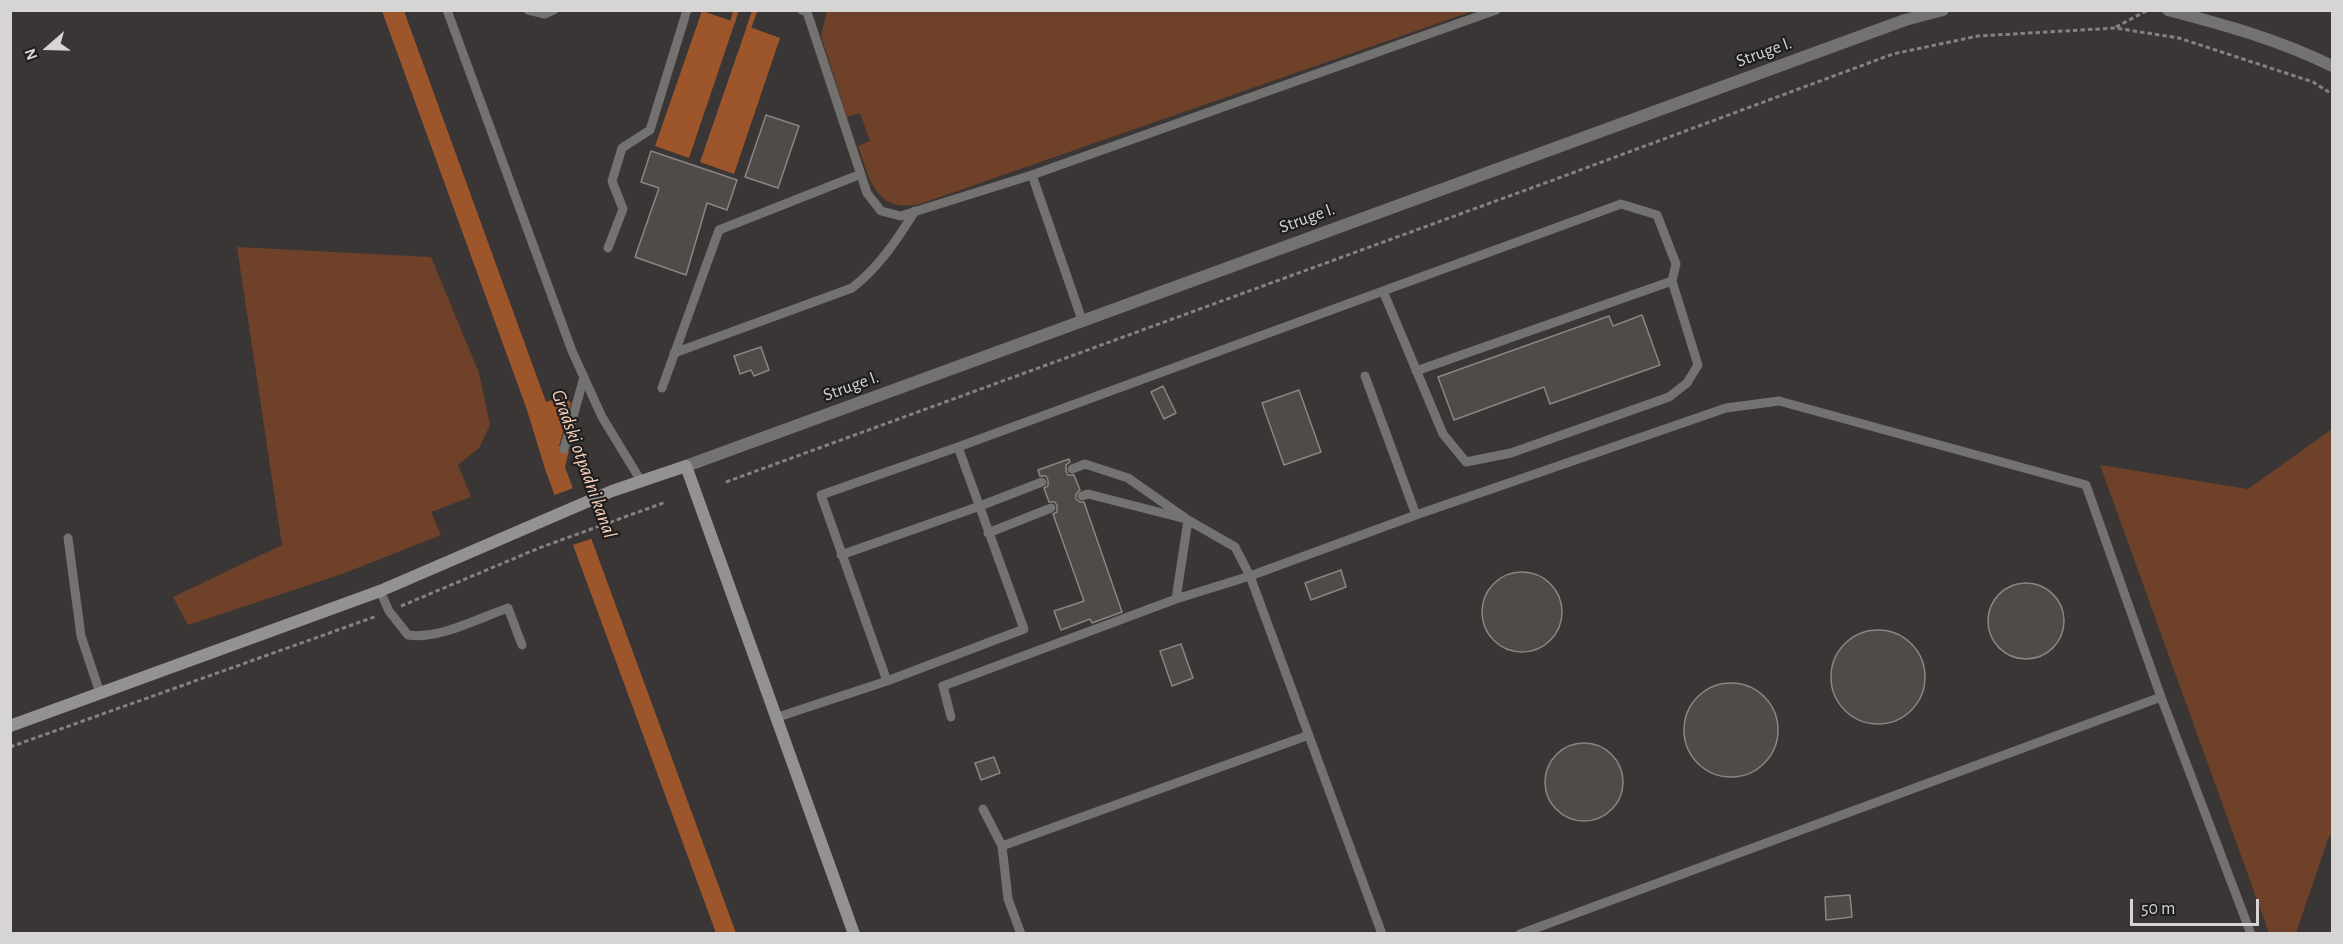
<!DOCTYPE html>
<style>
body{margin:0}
#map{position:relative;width:2343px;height:944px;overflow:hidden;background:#393635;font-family:"Alegreya Sans",sans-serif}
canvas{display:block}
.frame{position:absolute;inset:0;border:12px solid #d7d5d4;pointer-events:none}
.north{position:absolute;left:18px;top:18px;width:60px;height:60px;-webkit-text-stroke:4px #1f1e1e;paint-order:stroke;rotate:250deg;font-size:16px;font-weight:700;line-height:24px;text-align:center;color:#d7d5d4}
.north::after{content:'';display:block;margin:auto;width:21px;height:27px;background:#d7d5d4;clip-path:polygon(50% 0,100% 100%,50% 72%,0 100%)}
.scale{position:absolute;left:2130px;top:899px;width:129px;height:27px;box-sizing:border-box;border:3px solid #d7d5d4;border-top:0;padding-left:8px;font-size:18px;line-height:21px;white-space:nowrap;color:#d7d5d4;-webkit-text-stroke:4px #1f1e1e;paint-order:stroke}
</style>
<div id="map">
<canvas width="2343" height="944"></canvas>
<div class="frame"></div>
<div class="north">N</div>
<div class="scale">50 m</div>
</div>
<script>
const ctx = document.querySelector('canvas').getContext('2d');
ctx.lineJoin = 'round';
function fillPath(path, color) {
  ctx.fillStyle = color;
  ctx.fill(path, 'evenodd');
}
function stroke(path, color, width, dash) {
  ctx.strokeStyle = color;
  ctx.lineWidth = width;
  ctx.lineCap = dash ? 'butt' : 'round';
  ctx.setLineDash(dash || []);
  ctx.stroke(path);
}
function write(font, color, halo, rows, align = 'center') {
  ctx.font = font + ' "Alegreya Sans",sans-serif';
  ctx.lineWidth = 4.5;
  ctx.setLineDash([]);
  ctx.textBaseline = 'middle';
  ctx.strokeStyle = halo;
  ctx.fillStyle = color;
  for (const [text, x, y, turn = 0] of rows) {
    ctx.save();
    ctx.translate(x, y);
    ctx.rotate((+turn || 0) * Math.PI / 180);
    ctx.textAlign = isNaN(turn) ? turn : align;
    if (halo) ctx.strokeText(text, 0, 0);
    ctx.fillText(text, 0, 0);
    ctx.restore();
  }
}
fillPath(new Path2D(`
 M827,10L1473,11L920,204C875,213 870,180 858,146L870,141L860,113L847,117L821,36Z
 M237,247L431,257L479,373L490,425L479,448L458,465L471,497L431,512L441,535L342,574L188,625L173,597L282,545Z
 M2332,429V833L2328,839L2296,933H2269L2100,465L2248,489Z`), '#6f4128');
fillPath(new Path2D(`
 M382,11H404L546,402L566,396L571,404L559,446L569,451L565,467L736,933H716L545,469L527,410Z
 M702,11L735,22L689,158L655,146Z
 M747,26L780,38L734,174L700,162Z`), '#9d552c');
fillPath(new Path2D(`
 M576,487L594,538L570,546L552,496Z`), '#393635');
stroke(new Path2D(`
 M733,21L736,10
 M749,27L755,10`), '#9d552c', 5);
const building = new Path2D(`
 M766,115L799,126L778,188L745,177Z
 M651,151L737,180L727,210L707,203L686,275L635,257L659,188L641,182Z
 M1642,315L1660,365L1550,404L1544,387L1454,420L1438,377L1609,316L1613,326Z
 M761,347L769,370L754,376L751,370L740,374L734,356Z
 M1163,386L1176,413L1164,419L1151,392Z
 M1299,390L1321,452L1284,465L1262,403Z
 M1069,459L1070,462L1066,465V471L1068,475H1074L1080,490L1076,494V499L1080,502H1084L1122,612L1092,623L1090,619L1061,630L1054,611L1084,601L1053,514L1057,512V506L1055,502H1049L1044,488L1048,486V480L1046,476H1040L1038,470Z
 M1341,570L1346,587L1311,600L1305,583Z
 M1482 612a40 40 0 1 1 80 0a40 40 0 1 1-80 0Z
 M1988 621a38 38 0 1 1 76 0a38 38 0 1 1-76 0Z
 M1831 677a47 47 0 1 1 94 0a47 47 0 1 1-94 0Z
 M1181,644L1193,678L1172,686L1160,651Z
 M1684 730a47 47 0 1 1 94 0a47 47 0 1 1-94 0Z
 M1545 782a39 39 0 1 1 78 0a39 39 0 1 1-78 0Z
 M994,757L1000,773L981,780L975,763Z
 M1850,895L1852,917L1826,920L1825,897Z`);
fillPath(building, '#4e4b49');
stroke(building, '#8a8685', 1.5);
stroke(new Path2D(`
 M2116,27L2148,10
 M726,482L1556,179L1893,54L1978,36L2115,28L2179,38L2313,82L2332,94
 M401,606L539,548L666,502
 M10,747L377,616`), '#848180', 3, [4.5, 3]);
stroke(new Path2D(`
 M447,10L572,351L602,417L641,481
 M528,10L545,14L554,10
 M802,10L807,12L867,193L881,211L901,216L1032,175L1082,320
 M1032,175L1496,10
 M608,248L623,209L612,181L622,148L650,130L687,10
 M674,353L852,288C879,267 897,240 915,211
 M1416,371L1672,281
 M662,388L719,230L861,174
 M564,449L584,377
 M1072,469L1085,464L1128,478L1188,520L1235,547L1250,576L1382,934
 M1082,496L1088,494L1182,518
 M1416,515L1726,408L1779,401L2086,485L2161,697L1520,934
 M988,533L1051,508
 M68,538L81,636L100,693
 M841,555L980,506L1042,482
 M380,591L389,611L408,635C438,640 479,618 508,608L522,645
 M1176,599L1188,520
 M887,681L821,495L958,447
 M2161,697L2251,934
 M951,717L943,686L1176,599L1250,576L1416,515L1365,376
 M775,718L887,681L1024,629L958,447L1383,291L1443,434L1466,462L1511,453L1669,397L1687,383L1698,365L1672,281L1676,264L1657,215L1621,204L1383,291
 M983,809L1002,846
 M1021,934L1008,899L1002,846L1309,735`), '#737271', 9);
stroke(new Path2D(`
 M2168,10C2225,25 2280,40 2332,66
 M686,466L1905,20L1943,10`), '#737271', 12);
stroke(new Path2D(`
 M10,726L380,591L612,491L686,466L854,934`), '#949291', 12);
write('18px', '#d7d5d4', '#1f1e1e', [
 ["Struge I.",1764,52,-20],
 ["Struge I.",1307,218,-20],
 ["Struge I.",851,386,-20]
]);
write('italic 20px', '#facfba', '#1f1e1e', [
 ["Gradski otpadni kanal",584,464,70]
]);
</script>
